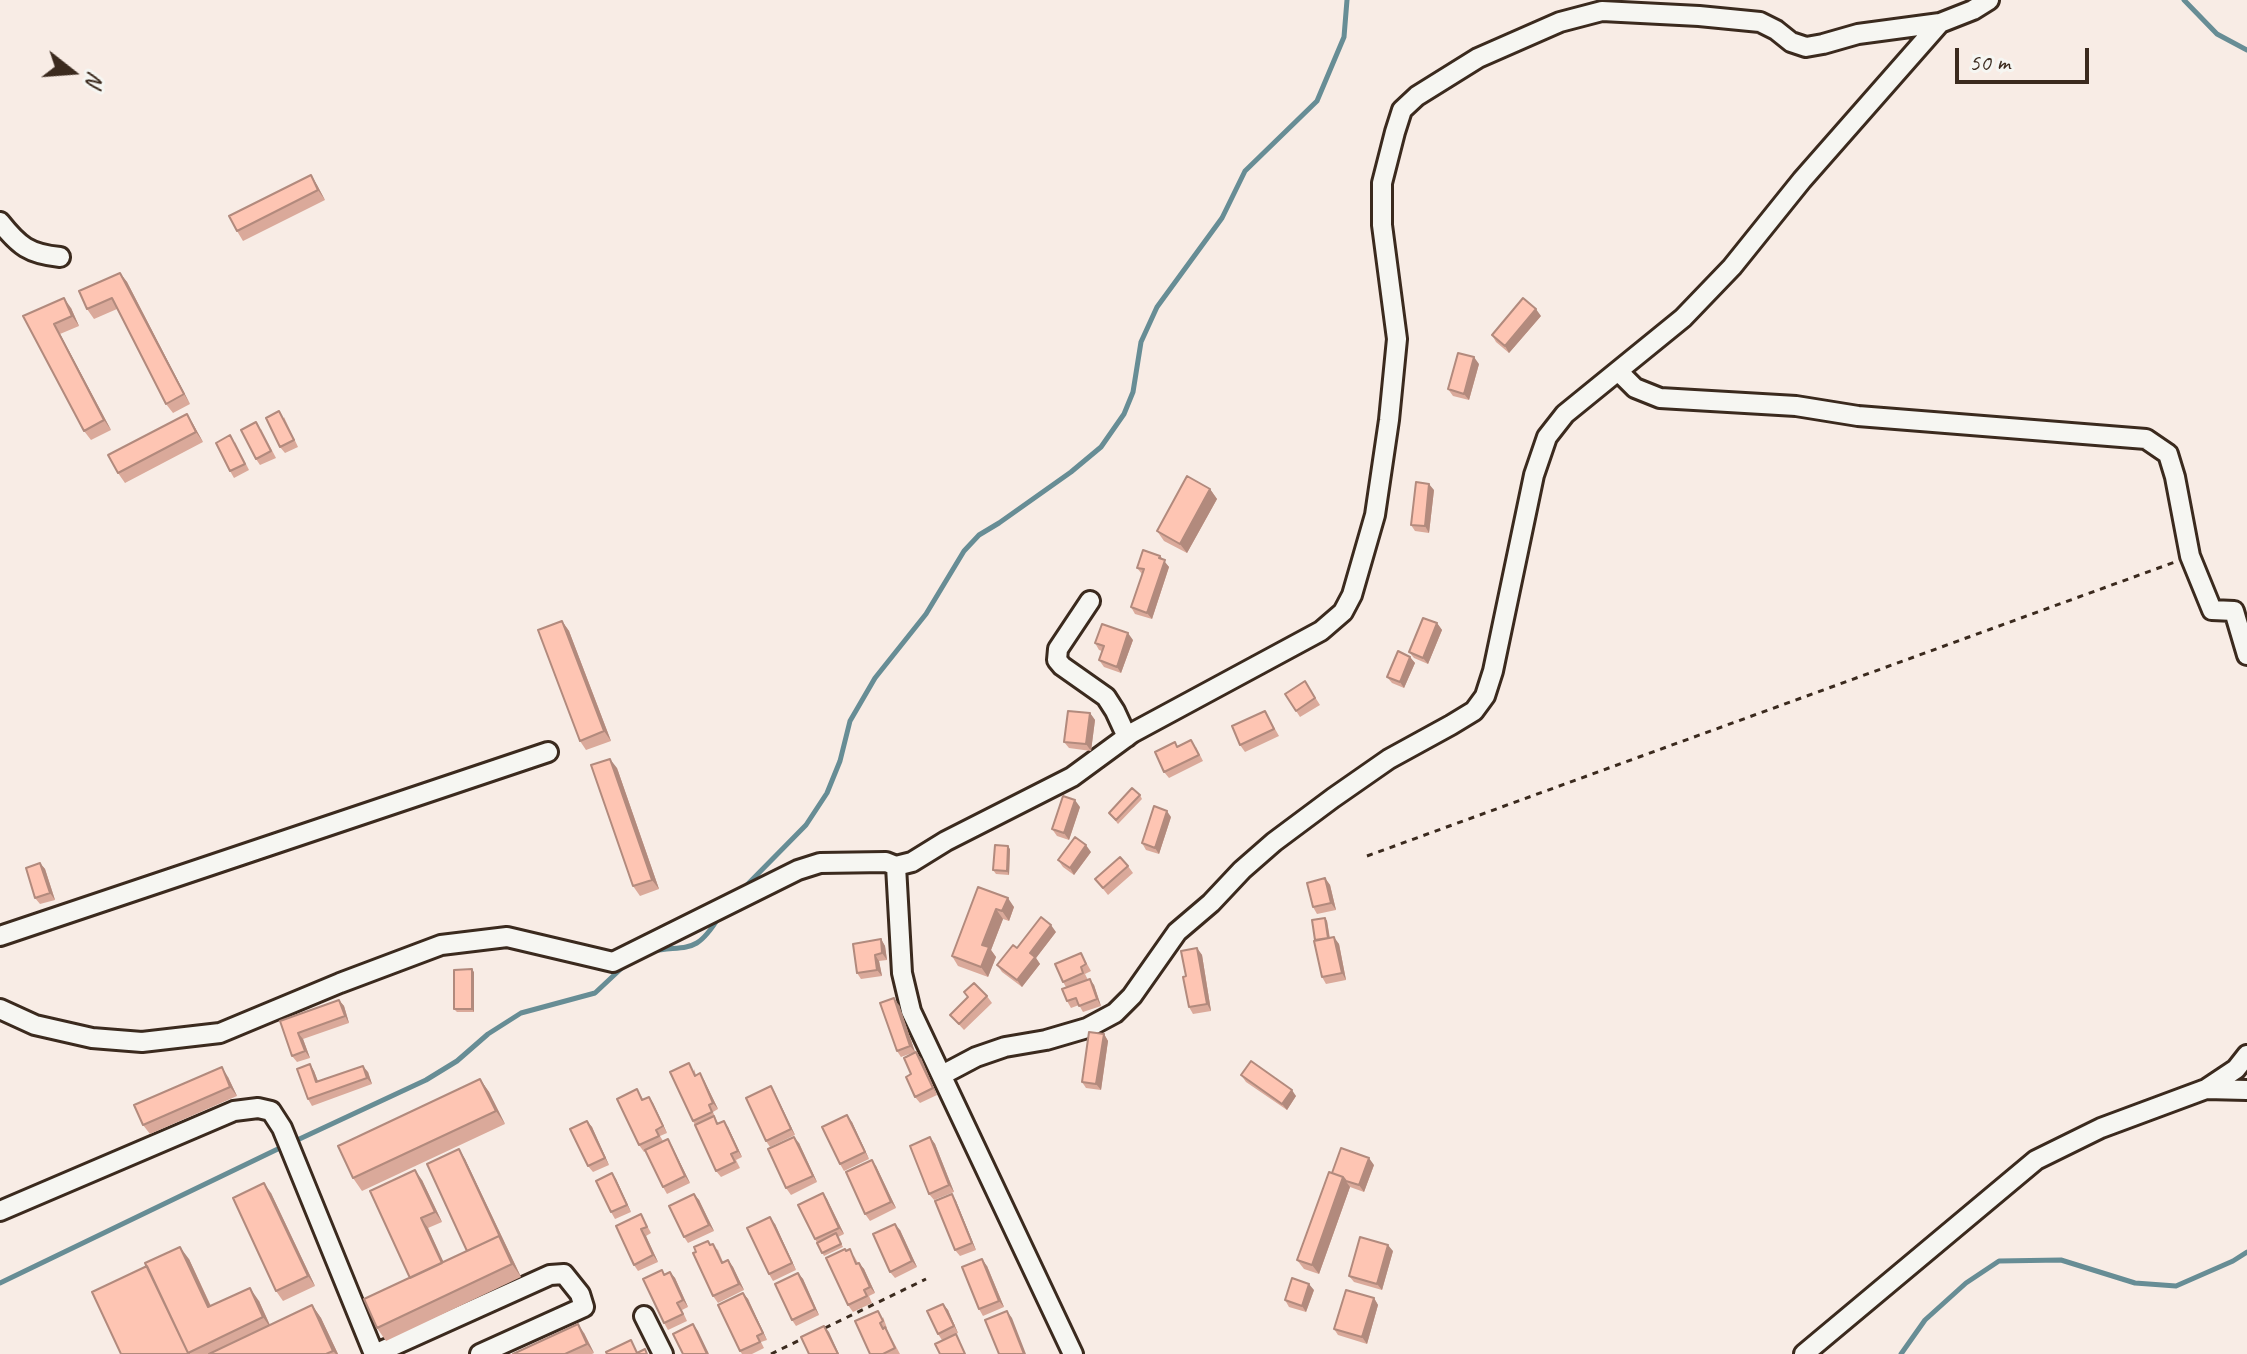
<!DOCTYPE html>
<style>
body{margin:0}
#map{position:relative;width:2247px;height:1354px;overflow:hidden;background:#f8ece5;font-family:Caveat,sans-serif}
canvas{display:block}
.north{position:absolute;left:32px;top:32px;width:80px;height:80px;-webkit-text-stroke:6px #f6f6f2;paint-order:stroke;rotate:107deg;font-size:22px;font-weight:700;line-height:32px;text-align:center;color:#3b2a1e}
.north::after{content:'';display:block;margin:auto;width:28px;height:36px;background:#3b2a1e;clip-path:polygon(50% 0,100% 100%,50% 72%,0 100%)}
.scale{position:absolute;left:1955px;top:48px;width:134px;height:36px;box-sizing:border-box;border:4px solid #3b2a1e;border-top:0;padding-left:10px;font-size:24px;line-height:28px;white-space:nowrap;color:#3b2a1e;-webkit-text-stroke:6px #f6f6f2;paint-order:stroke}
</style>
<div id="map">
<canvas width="2247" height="1354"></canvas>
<div class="north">N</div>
<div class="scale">50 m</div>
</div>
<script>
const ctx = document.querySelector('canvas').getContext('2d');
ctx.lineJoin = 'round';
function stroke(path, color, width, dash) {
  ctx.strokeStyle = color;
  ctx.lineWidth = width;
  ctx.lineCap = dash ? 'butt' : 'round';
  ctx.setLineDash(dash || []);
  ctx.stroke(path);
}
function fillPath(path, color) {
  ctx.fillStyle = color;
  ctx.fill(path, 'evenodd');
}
stroke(new Path2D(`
 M2184,0L2217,34L2247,50
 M741,891L806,825L827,793L840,761L850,721L875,678L926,614L964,551L979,535L999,523L1071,472L1101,447L1124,414L1133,392L1141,342L1157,307L1222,218L1245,171L1317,101L1344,37L1347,0
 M652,951C690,945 696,954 719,917
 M293,1142L426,1080L457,1061L488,1034L521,1013L595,993L626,964
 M0,1283L284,1146
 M1901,1354L1925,1320L1966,1283L1999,1261L2061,1260L2135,1283L2176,1286L2233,1261L2247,1252`), '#678d95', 5);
const street = new Path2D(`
 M0,222C19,246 29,254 60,257
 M1618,371L1635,388L1660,398L1796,406L1858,416L2146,439L2168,454L2175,477L2190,556L2212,610L2234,611L2247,655
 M1090,601L1058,649L1057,660L1062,666L1106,697L1115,711L1127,737
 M896,866L912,862L946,841L1072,777L1132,733L1321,631L1343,612L1352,595L1375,515L1389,420L1397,339L1382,225V183L1395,132L1402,110L1417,96L1478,58L1560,22L1602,11L1699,16L1760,22L1776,30L1791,42L1806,47L1823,44L1858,34L1940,23L1973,10L1989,0
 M0,936L548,752
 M0,1009L35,1025L92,1038L142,1042L220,1033L340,983L441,945L507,937L613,962L798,870L820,863L886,862L896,866L902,973L911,1011L1073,1354
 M942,1075L976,1057L1005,1047L1046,1040L1087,1028L1115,1013L1132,996L1177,932L1211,903L1242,870L1274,842L1333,798L1389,759L1451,725L1474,711L1485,696L1493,671L1534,475L1547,437L1565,414L1683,318L1732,267L1802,180L1940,23
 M2206,1089L2247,1090
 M0,1211L234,1111L258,1108L271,1111L282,1128L374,1354
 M644,1316L663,1354
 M375,1354L550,1275L564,1274L580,1294L584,1307L480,1354
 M1804,1354L2036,1160L2101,1128L2206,1089L2236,1069L2247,1055`);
stroke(street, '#3b2a1e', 24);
stroke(new Path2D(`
 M1367,856L2175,562
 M825,1328L926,1279
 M771,1354L804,1338`), '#3b2a1e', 3, [6, 6]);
stroke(street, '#f6f6f2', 18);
fillPath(new Path2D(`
 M311,175L317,185L325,200L243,241L237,231Z
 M120,273L127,282L190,404L173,413L166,404L117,309L94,319L87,309Z
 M71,308L79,326L60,334L111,430L91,440L84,431L23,316Z
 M1541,316L1509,353L1496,342L1492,335Z
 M1479,364L1469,400L1453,396L1448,389Z
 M187,414L193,424L203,442L125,483L118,473Z
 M284,417L298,447L285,453L280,447Z
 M261,429L276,458L260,465L256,459Z
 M235,442L249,470L234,478L230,471Z
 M1210,489L1217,499L1187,553L1164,541L1157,531Z
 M1434,490L1429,533L1415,531L1411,525Z
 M1160,556L1169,567L1152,619L1135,614L1131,607L1142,574L1137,568Z
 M562,621L569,631L611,741L586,750L580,741Z
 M1437,623L1442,630L1428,664L1414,658L1409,652Z
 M1133,640L1121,673L1104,667L1099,660L1102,651L1099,650L1095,643Z
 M1410,657L1415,663L1404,688L1392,683L1387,677Z
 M1305,681L1320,705L1300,717L1285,694Z
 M1265,711L1279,736L1245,752L1240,745Z
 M1090,713L1095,720L1091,751L1069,748L1064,742Z
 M1178,746L1196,747L1203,761L1169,778L1164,772Z
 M617,768L659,889L640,896L633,886Z
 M1140,795L1142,799L1118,824L1109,813Z
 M1080,807L1069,840L1057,836L1052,829Z
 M1171,817L1159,854L1146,850L1142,843Z
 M1010,849L1009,875L996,874L993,870Z
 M1091,852L1074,875L1063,867L1058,860Z
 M40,863L45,869L55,900L40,904L35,898Z
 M1128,866L1133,873L1108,895L1095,879Z
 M1325,878L1330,885L1336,910L1317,914L1313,907Z
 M978,887L1014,907L1009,921L1003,919L991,950L996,957L988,977L958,966L952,956Z
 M1325,918L1327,921L1330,938L1339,944L1346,980L1326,984L1322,977Z
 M1056,932L1036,958L1040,964L1022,987L1002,972L997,965L1017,948Z
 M881,939L885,946L887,960L879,961L882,976L861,979L857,973Z
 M1197,948L1202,955L1211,1011L1193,1014L1189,1007Z
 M1081,953L1091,971L1085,974L1088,980L1094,985L1101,1006L1083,1012L1079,1005L1071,1008L1067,1001L1066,987L1063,982Z
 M474,972V1012H457L454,1009Z
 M964,992L987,996L992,1003L964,1030L950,1015L968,998Z
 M339,1000L344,1006L349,1023L303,1039L310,1058L297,1062L292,1056L280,1021Z
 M899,1005L915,1052L901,1057L897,1051Z
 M1104,1034L1108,1041L1101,1090L1086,1088L1082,1082Z
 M921,1058L937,1095L920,1103L915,1097L911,1074Z
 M310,1064L314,1071L318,1082L368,1072L372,1084L312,1106L308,1099Z
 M694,1069L696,1075L704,1080L718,1109L713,1112L716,1119L718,1123L728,1127L742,1157L736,1160L740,1168L721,1177L716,1171L693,1121Z
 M1241,1075L1296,1096L1287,1110L1246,1082Z
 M228,1077L237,1096L150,1134L143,1125Z
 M480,1079L489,1092L505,1124L362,1191L353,1178Z
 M771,1086L775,1093L795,1135L770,1147L766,1141Z
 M637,1089L643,1099L649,1097L653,1103L667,1133L660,1136L663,1141L672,1146L690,1183L667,1194L663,1187L646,1151L644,1152L639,1145Z
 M587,1121L592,1127L609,1165L593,1172L588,1166Z
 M852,1122L869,1159L844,1171L840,1164Z
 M930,1137L935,1144L954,1192L934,1200L929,1194Z
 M799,1143L817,1182L791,1195L786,1188Z
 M459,1149L465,1159L521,1277L386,1341L377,1328L410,1278L422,1180L442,1222L428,1228L443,1262L467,1251Z
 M1374,1165L1364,1192L1350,1187L1319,1274L1304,1269L1297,1260L1332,1173Z
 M876,1166L896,1208L870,1221L865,1214Z
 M612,1173L616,1179L631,1212L615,1219L611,1212Z
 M271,1193L315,1286L283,1301L276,1291Z
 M823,1193L827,1199L844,1234L838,1237L843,1247L824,1256L815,1239Z
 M694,1194L699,1200L714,1231L688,1243L684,1237Z
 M952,1194L956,1201L976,1250L960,1256L955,1250Z
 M641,1214L651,1233L646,1236L658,1262L638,1271L634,1265Z
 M775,1224L796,1270L773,1281L769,1274Z
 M900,1230L917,1267L895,1278L890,1272Z
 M711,1245L718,1250L723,1262L728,1260L733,1267L744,1290L718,1303L713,1296Z
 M846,1251L854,1256L858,1263H859L864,1269L875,1293L869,1296L872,1303L853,1312L848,1305Z
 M1393,1251L1382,1290L1354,1282L1349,1276Z
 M189,1259L211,1306L259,1301L270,1325L312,1305L321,1318L338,1354H121Z
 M987,1266L1004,1307L983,1316L979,1309Z
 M662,1270L665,1274L670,1272L675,1278L688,1307L682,1310L687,1321L668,1330L664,1323Z
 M798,1273L803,1279L819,1315L796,1326L792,1320Z
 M1314,1290L1306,1312L1289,1307L1285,1300Z
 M743,1293L748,1299L767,1340L761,1342L764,1348L752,1354H742L740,1351Z
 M1374,1298L1378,1305L1367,1344L1338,1335L1334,1329Z
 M943,1304L948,1310L958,1333L942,1340L938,1334Z
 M883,1317L887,1328H886L900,1354H870Z
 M584,1333L594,1353L592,1354H513Z`), '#daa99a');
fillPath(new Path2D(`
 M311,175L317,185L325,200L318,190Z
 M120,273L127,282L190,404L184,394Z
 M64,298L71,308L79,326L72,316Z
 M1536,309L1541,316L1509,353L1505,346Z
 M54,324L60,334L111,430L104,420Z
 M1474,357L1479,364L1469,400L1464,394Z
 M187,414L193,424L203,442L196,432Z
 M1429,484L1434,490L1429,533L1425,526Z
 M1210,489L1217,499L1187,553L1180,544Z
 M1160,556L1169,567L1152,619L1147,613Z
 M562,621L569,631L611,741L604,731Z
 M1437,623L1442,630L1428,664L1423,658Z
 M1128,633L1133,640L1121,673L1117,667Z
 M1410,657L1415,663L1404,688L1400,682Z
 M1090,713L1095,720L1091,751L1086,744Z
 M610,759L617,768L659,889L652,880Z
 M1075,800L1080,807L1069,840L1064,833Z
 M1167,811L1171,817L1159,854L1155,848Z
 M1086,845L1091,852L1074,875L1070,868Z
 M1008,846L1010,849L1009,875L1007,871Z
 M40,863L45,869L55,900L50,893Z
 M1325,878L1330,885L1336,910L1331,903Z
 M1008,898L1014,907L1009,921L1002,911Z
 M996,909L1003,919L991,950L996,957L988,977L981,967L982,945Z
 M1325,918L1327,921L1330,941L1328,938Z
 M1051,925L1056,932L1036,958L1040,964L1022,987L1017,980L1030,953Z
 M1334,937L1339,944L1346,980L1342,973Z
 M881,939L885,946L887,960L882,953Z
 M1197,948L1202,955L1211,1011L1207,1004Z
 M875,955L879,961L882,976L877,970Z
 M472,969L474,972V1012L472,1009Z
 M1090,979L1094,985L1101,1006L1097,999Z
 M894,998L899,1005L915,1052L910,1046Z
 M339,1000L344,1006L349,1023L345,1016Z
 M298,1033L303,1039L310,1058L305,1051Z
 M1104,1034L1108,1041L1101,1090L1096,1084Z
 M916,1052L921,1058L937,1095L933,1088Z
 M310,1064L314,1071L321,1089L316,1082Z
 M363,1066L368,1072L372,1084L367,1078Z
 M222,1067L228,1077L237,1096L230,1087Z
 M700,1073L704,1080L718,1109L713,1103Z
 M480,1079L489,1092L505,1124L496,1111Z
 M771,1086L775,1093L795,1135L791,1129Z
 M1292,1090L1296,1096L1287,1110L1282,1104Z
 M649,1097L653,1103L667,1133L663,1126Z
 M847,1115L852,1122L869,1159L865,1152Z
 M587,1121L592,1127L609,1165L605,1158Z
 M724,1121L728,1127L742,1157L738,1151Z
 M794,1137L799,1143L817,1182L813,1176Z
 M930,1137L935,1144L954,1192L949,1185Z
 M668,1139L672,1146L690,1183L685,1176Z
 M459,1149L465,1159L521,1277L512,1264Z
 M1369,1158L1374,1165L1364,1192L1359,1185Z
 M872,1160L876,1166L896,1208L891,1202Z
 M415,1170L422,1180L442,1222L435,1212Z
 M612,1173L616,1179L631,1212L627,1205Z
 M1343,1177L1350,1187L1319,1274L1312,1265Z
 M264,1183L271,1193L315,1286L308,1276Z
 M823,1193L827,1199L844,1234L839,1228Z
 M694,1194L699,1200L714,1231L709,1225Z
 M952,1194L956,1201L976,1250L972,1243Z
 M770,1217L775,1224L796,1270L792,1263Z
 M421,1218L428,1228L450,1276L443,1266Z
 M895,1224L900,1230L917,1267L912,1261Z
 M641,1229L646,1236L658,1262L653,1255Z
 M1388,1245L1393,1251L1382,1290L1377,1284Z
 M180,1247L189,1259L217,1320L208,1307Z
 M982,1259L987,1266L1004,1307L999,1301Z
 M728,1260L733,1267L744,1290L739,1284Z
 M859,1263L864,1269L875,1293L870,1287Z
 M670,1272L675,1278L688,1307L683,1300Z
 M798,1273L803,1279L819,1315L815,1309Z
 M1309,1284L1314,1290L1306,1312L1302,1306Z
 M250,1288L259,1301L272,1330L263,1317Z
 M743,1293L748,1299L767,1340L763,1333Z
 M1374,1298L1378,1305L1367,1344L1362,1337Z
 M943,1304L948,1310L958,1333L954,1326Z
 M312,1305L321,1318L338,1354H336L333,1351Z
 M1007,1311L1012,1318L1026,1354H1024Z
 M578,1324L584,1333L594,1353L587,1344Z
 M693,1324L698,1331L709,1354H707Z
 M824,1326L829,1332L839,1354H838Z`), '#b28a7d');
const building = new Path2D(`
 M311,175L318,190L237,231L229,216Z
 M120,273L184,394L166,404L112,298L87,309L79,291Z
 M64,298L72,316L54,324L104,420L84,431L23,316Z
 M1523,298L1536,309L1505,346L1492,335Z
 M1458,353L1474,357L1464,394L1448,389Z
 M279,411L294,440L280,447L266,418Z
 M187,414L196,432L118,473L108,455Z
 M256,422L271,451L256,459L241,430Z
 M230,435L245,464L230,471L216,443Z
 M1187,476L1210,489L1180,544L1157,531Z
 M1416,482L1429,484L1425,526L1411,525Z
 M1143,550L1160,556L1159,558L1165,560L1147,613L1131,607L1144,569L1137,568Z
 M1423,618L1437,623L1423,658L1409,652Z
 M562,621L604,731L580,741L538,630Z
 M1102,624L1128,633L1117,667L1099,660L1104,646L1095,643Z
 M1398,651L1410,657L1400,682L1387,677Z
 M1305,681L1315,698L1296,711L1285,694Z
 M1068,711L1090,713L1086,744L1064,742Z
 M1265,711L1274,729L1240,745L1232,726Z
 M1191,740L1199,755L1164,772L1155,752L1175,742L1177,747Z
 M610,759L652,880L633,886L591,765Z
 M1132,788L1140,795L1116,820L1109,813Z
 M1063,796L1075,800L1064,833L1052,829Z
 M1154,806L1167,811L1155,848L1142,843Z
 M1075,837L1086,845L1070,868L1058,860Z
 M995,845L1008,846L1007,871L993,870Z
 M1120,857L1128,866L1103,888L1095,879Z
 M40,863L50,893L35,898L26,868Z
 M1325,878L1331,903L1313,907L1307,883Z
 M978,887L1008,898L1002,911L996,909L982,945L989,947L981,967L952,956Z
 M1041,917L1051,925L1030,953L1035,957L1017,980L997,965L1013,945L1017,948Z
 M1325,918L1328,938L1315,940L1312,920Z
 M1334,937L1342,973L1322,977L1314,941Z
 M881,939L882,953L875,955L877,970L857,973L853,944Z
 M1197,948L1207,1004L1189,1007L1183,977L1186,976L1181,951Z
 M1081,953L1086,964L1081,967L1083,973L1063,982L1055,964Z
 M472,969V1009H454V970Z
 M1090,979L1097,999L1079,1006L1076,998L1067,1001L1062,989Z
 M974,983L987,996L959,1024L950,1015L968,997L964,992Z
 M894,998L910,1046L897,1051L880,1003Z
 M339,1000L345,1016L298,1033L305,1051L292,1056L280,1021Z
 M1089,1032L1104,1034L1096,1084L1082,1082Z
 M916,1052L933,1088L915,1097L906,1077L911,1074L904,1058Z
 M1251,1061L1292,1090L1282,1104L1241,1075Z
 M689,1063L695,1076L700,1073L713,1103L709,1105L712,1112L693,1121L670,1072Z
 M310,1064L316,1082L363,1066L367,1078L308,1099L297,1069Z
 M222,1067L230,1087L143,1125L134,1105Z
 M480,1079L496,1111L353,1178L338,1146Z
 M771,1086L791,1129L766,1141L746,1098Z
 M637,1089L642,1100L649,1097L663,1126L656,1130L659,1136L639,1145L617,1099Z
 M847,1115L865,1152L840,1164L822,1127Z
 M714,1116L717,1124L724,1121L738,1151L731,1154L735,1162L716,1171L695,1125Z
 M587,1121L605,1158L588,1166L570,1129Z
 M794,1137L813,1176L786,1188L768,1149Z
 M930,1137L949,1185L929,1194L910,1146Z
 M668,1139L685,1176L663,1187L645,1150Z
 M1341,1148L1369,1158L1359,1185L1346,1181L1343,1177L1332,1173Z
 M459,1149L501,1239L499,1236L467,1251L427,1164Z
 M872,1160L891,1202L865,1214L846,1172Z
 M415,1170L435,1212L421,1218L442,1263L410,1278L370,1191Z
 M1329,1172L1343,1177L1312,1265L1297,1260Z
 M612,1173L627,1205L611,1212L596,1181Z
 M264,1183L308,1276L276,1291L233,1198Z
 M823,1193L839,1228L815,1239L798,1205Z
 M694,1194L709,1225L684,1237L669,1206Z
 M952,1194L972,1243L955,1250L935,1201Z
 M641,1214L647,1227L641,1229L653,1255L634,1265L616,1226Z
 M770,1217L792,1263L769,1274L747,1228Z
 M895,1224L912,1261L890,1272L873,1234Z
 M836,1233L841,1244L822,1253L817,1243Z
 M499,1236L512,1264L377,1328L364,1299Z
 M1360,1237L1388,1245L1377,1284L1349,1276Z
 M708,1241L710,1245L713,1244L722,1263L728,1260L739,1284L713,1296L693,1253L696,1252L694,1247Z
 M180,1247L208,1307L250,1288L263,1317L188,1353L145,1263Z
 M845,1249L846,1251L850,1249L856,1264L859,1263L870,1287L864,1290L867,1296L848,1305L826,1258Z
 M982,1259L999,1301L979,1309L962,1267Z
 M147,1266L188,1353L189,1354H121L92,1292Z
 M662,1270L664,1275L670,1272L683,1300L677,1303L683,1314L664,1323L643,1279Z
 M798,1273L815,1309L792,1320L775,1284Z
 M1292,1278L1309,1284L1302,1306L1285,1300Z
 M1346,1290L1374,1298L1362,1337L1334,1329Z
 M743,1293L763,1333L757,1336L760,1342L740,1351L718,1305Z
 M943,1304L954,1326L938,1334L927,1311Z
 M312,1305L333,1351L326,1354H209Z
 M878,1311L883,1321L880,1323L883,1329L885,1327L895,1348L883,1354H870L855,1321Z
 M1007,1311L1024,1354H999L985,1320Z
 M578,1324L587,1344L565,1354H513Z
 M693,1324L707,1354H683L673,1334Z
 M824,1326L838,1354H809L801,1337Z
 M956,1334L965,1354H940L935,1344Z
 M631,1340L637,1353L645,1349L647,1354H607L606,1352Z`);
fillPath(building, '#fec5b3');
stroke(building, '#b28a7d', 2);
</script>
